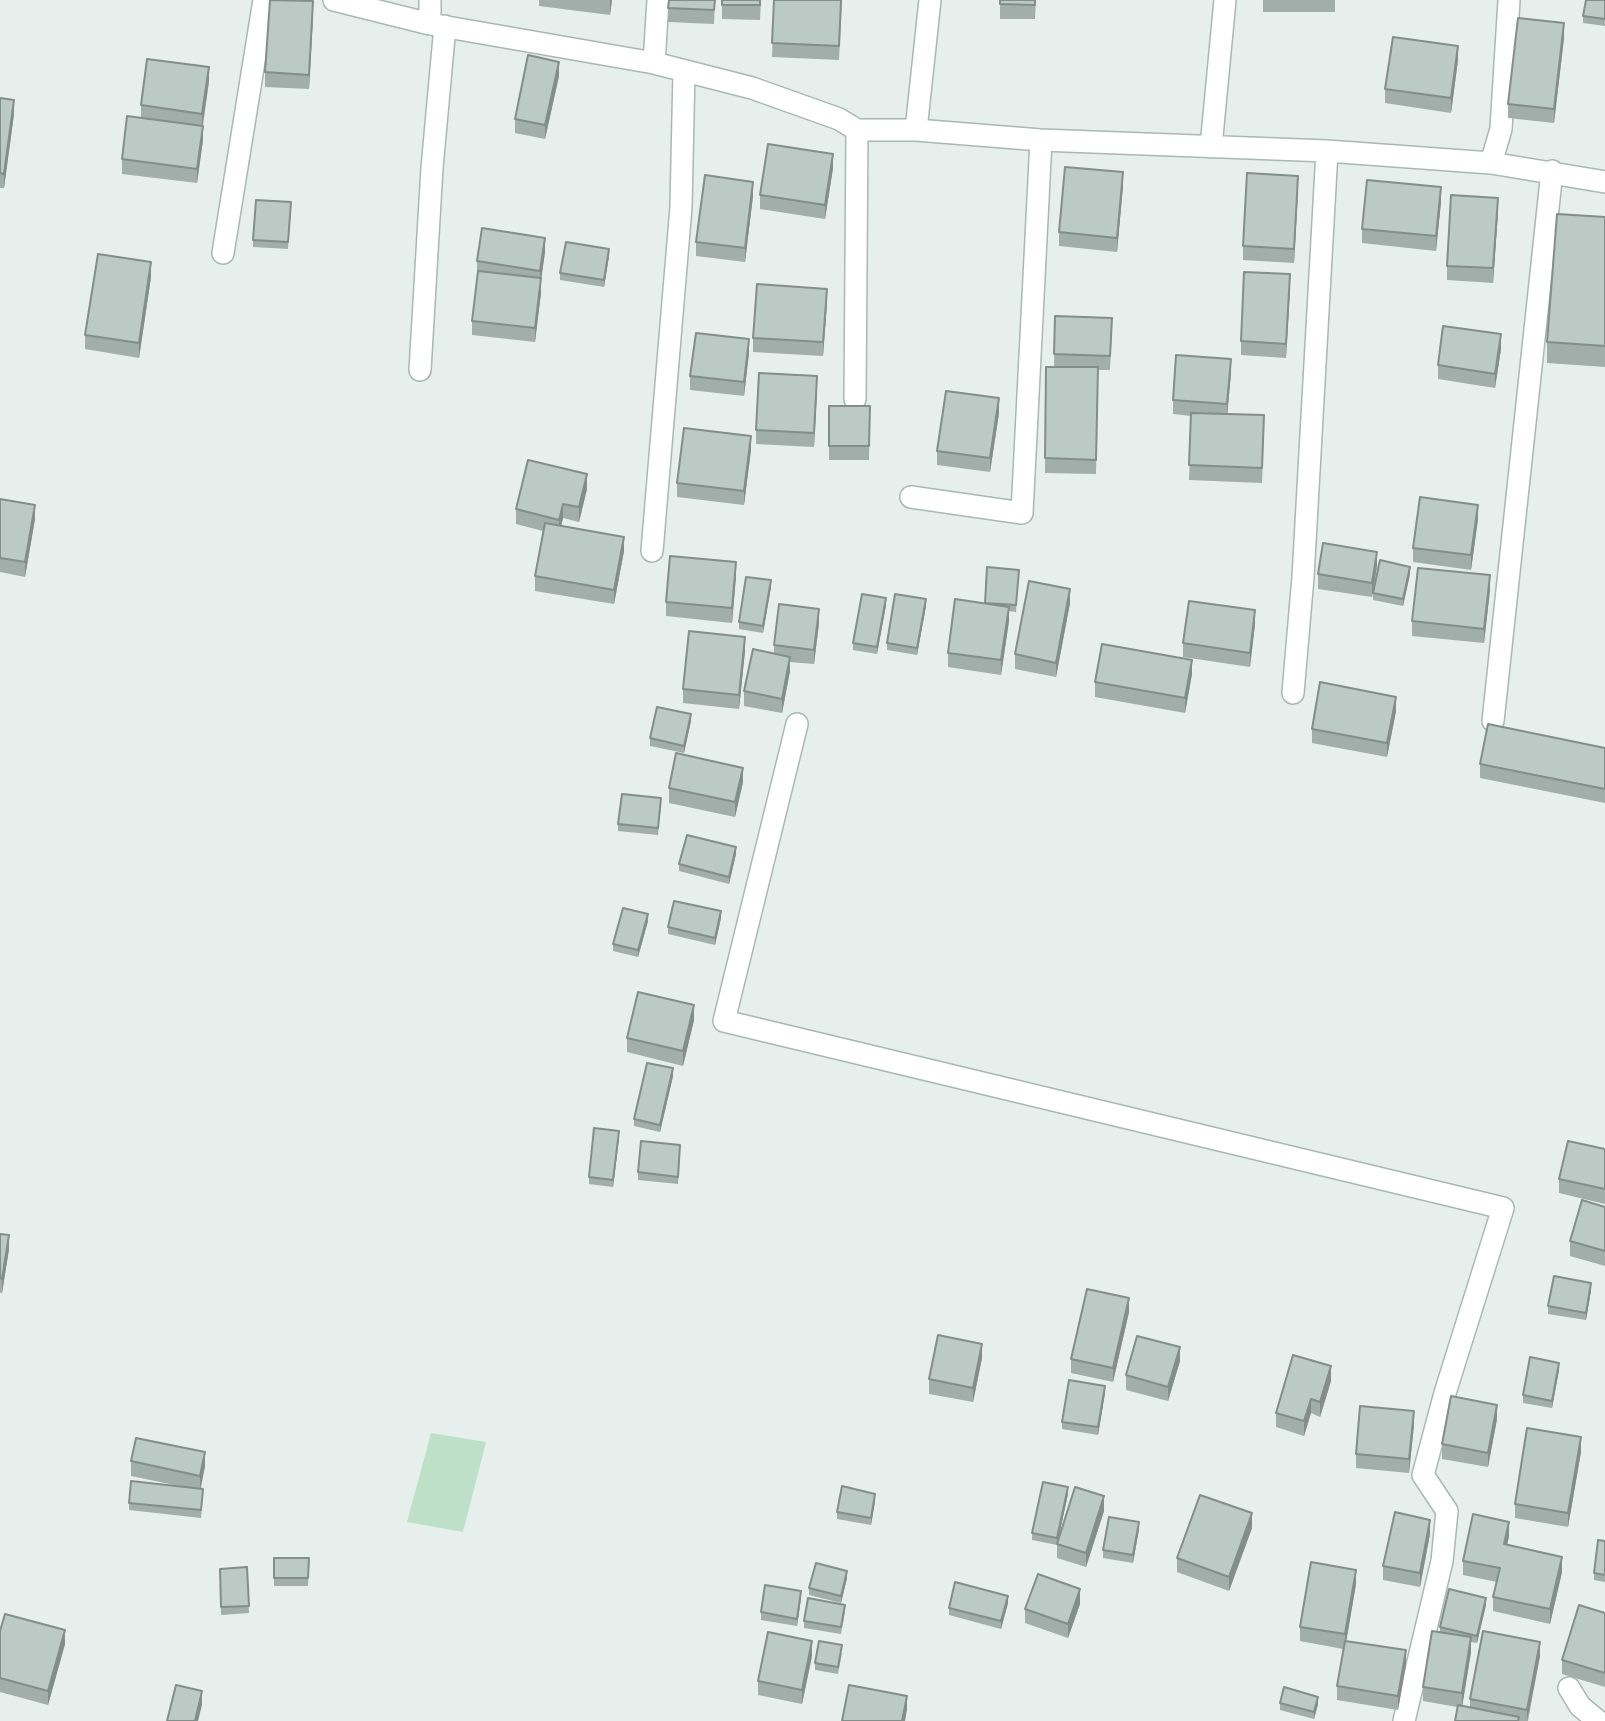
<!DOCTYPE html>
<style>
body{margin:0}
canvas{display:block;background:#e6efeb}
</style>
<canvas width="1605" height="1721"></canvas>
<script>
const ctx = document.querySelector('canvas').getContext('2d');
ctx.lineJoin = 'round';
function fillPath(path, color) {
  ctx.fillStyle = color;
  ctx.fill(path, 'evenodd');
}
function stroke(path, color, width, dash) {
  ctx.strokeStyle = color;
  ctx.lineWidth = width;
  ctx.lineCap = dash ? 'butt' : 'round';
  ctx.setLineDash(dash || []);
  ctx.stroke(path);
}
fillPath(new Path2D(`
 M431,1433L486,1442L463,1532L407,1522Z`), '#bfe0c8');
const street = new Path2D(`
 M334,0L430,24L654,63
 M658,0L654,63L752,88L839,119L857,130H916L1041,140L1327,151L1491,163L1605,182
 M430,24V0
 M916,130L930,0
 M1211,147L1225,0
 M1491,163L1501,129L1509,0
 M223,253L264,0
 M420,370L432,168L445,26
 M855,399L857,130
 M911,497L1022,513L1041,140
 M652,551L681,207L684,71
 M1293,693L1303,577L1327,151
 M1493,721L1552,171
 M797,724L724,1021L1503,1208L1445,1393L1423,1475L1447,1511L1442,1561L1404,1721
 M1569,1688L1580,1706L1598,1721`);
stroke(street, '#a8b8b2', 24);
stroke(street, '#fff', 21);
fillPath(new Path2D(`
 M539,0H612L610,15L539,6Z
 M669,0H715L714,24L668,22Z
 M722,0H761L760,20L722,19Z
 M774,0H842L839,60L772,57Z
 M1000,0H1036L1035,19H1000Z
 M1263,0H1335V12H1263Z
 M1605,0V26L1583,23V16Z
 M313,15L309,89L265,87V72Z
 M1564,38L1554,123L1508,118V104Z
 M1458,60L1451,113L1385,103V89Z
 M559,76L545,139L515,133V119Z
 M209,81L203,126V140L197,183L122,174V159L141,118V105Z
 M0,98L14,114L4,188H0Z
 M833,168L825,219L760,209V195Z
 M1123,186L1117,252L1059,246V232Z
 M1298,190L1294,263L1243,260V246Z
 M753,196L745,262L696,256V242Z
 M1441,202L1436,251L1362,243V229Z
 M291,209L288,249L253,247V240Z
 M1498,212L1493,283L1447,280V266Z
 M1605,217V367L1547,363V342Z
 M545,252L541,280V293L535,342L472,335V321L477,276V261Z
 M609,256L604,287L560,280V273Z
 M151,277L139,358L85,349V335Z
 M1290,288L1286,358L1241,355V341Z
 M827,303L823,356L753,352V338Z
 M1055,316L1112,332L1110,370H1098L1096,474L1045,473L1046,367H1054Z
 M1501,349L1495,388L1438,379V365Z
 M749,353L744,396L690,390V376Z
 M1231,373L1227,414L1264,429L1262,483L1189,480L1191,416L1173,414V400Z
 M817,390L814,447L756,444V430Z
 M829,406H870L869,460H829Z
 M999,413L990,472L937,465V451Z
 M751,450L744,505L677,497V483Z
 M587,489L579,522L563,518L561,526L624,551L614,604L535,591V576L543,531L516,524V509Z
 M0,499L35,519L25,577L0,572Z
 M1478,519L1471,570L1413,562V548Z
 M1377,566L1372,597L1318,589V574Z
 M1019,570L1016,612L1009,611V621L1001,675L948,667V653L985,603Z
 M1410,574L1403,606L1373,600V593Z
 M736,576L732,623L666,616V602Z
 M771,587L763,633L739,629V622Z
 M1490,590L1484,643L1412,636V621Z
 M1070,603L1056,677L1015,669V654Z
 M886,605L877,654L853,650V643Z
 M926,606L917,655L887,650V643Z
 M819,623L814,664L790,662V671L782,713L744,706V691L774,654V645Z
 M1255,624L1250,667L1183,657V643Z
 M745,651L739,709L683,703V689Z
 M1192,674L1185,713L1095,697V682Z
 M1396,711L1387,757L1312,743V729Z
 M691,721L684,753L650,746V738Z
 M1605,748V803L1480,778V764Z
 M743,782L735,817L669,803V788Z
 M661,805L658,835L618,831V824Z
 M736,854L729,884L679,871V864Z
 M721,918L715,945L668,934V927Z
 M648,921L638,957L613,951V944Z
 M694,1020L683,1066L627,1052V1038Z
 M673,1076L660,1132L634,1126V1119Z
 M619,1138L613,1187L589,1184V1177Z
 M1605,1149V1204L1559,1193V1179Z
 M680,1152L678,1184L638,1180V1172Z
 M1605,1207V1266L1570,1256V1241Z
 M0,1234L9,1249L2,1293H0Z
 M1591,1290L1586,1320L1548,1314V1306Z
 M1129,1312L1113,1382L1071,1373V1359Z
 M982,1358L973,1402L929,1394V1379Z
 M1180,1361L1168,1401L1126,1390V1375Z
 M1559,1370L1552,1408L1523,1403V1395Z
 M1331,1381L1320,1417L1311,1413L1304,1436L1276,1427V1413Z
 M1105,1393L1098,1435L1062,1429V1422Z
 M1497,1419L1488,1467L1442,1459V1444Z
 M1414,1425L1409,1473L1356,1468V1454Z
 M1581,1452L1568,1527L1515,1518V1504Z
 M131,1461L205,1466L201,1488L203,1496L201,1518L129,1510V1503L184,1487L131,1476Z
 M1068,1494L1058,1540L1104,1511L1086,1567L1057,1558V1545L1032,1540V1533Z
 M875,1501L871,1525L837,1519V1512Z
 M1252,1528L1229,1591L1177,1572V1558Z
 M1139,1529L1133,1563L1103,1558V1550Z
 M1430,1534L1420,1587L1383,1580V1566Z
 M1509,1536L1507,1545L1562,1572L1550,1624L1493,1611V1597L1497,1582L1463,1575V1561Z
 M1605,1541V1582L1594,1580V1573Z
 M274,1558H309L308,1586H274Z
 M247,1567L249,1613L221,1615L220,1569Z
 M847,1578L841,1603L809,1595V1588Z
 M1356,1584L1346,1641L1406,1665L1398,1710L1337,1700V1686L1343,1649L1300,1641V1627Z
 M801,1598L797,1626L761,1620V1612Z
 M1008,1603L1001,1629L949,1615V1608Z
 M1080,1604L1068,1638L1025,1623V1609Z
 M1486,1605L1477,1643L1471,1642V1652L1462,1706L1470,1708V1699L1540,1656L1528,1721H1455L1457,1707L1423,1701V1687L1440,1632V1627Z
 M845,1612L841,1634L804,1628V1621Z
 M1605,1613V1687L1562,1674V1660Z
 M0,1631L65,1644L48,1705L0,1692Z
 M842,1653L838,1674L815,1670V1663Z
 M812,1656L802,1704L758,1695V1681Z
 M1280,1703L1318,1704L1314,1719L1280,1710Z`), '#a1aea9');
fillPath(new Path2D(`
 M610,0H612L610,15Z
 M313,1V15L309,89V75Z
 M1564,23V38L1554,123V109Z
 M1458,46V60L1451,113V98Z
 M559,62V76L545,139V125Z
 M209,67V81L202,128V114Z
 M14,100V114L4,188V174Z
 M203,126V140L197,183V169Z
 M833,154V168L825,219V205Z
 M1123,172V186L1117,252V238Z
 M1298,176V190L1294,263V249Z
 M753,182V196L745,262V248Z
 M1441,187V202L1436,251V236Z
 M1498,198V212L1493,283V268Z
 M545,238V252L541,280V293L535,342V328L540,286V271Z
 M609,249V256L604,287V280Z
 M151,262V277L139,358V343Z
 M1290,274V288L1286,358V344Z
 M827,289V303L823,356V342Z
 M1501,334V349L1495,388V374Z
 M749,339V353L744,396V382Z
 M1231,359V373L1227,418V404Z
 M817,376V390L814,447V433Z
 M999,398V413L990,472V458Z
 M751,436V450L744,505V491Z
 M587,474V489L579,522V507Z
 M563,504V518L559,534V520Z
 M35,505V519L25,577V562Z
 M1478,505V519L1471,570V555Z
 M624,537V551L614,604V590Z
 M1377,552V566L1372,597V583Z
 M736,562V576L732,623V608Z
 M1410,567V574L1403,606V599Z
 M1490,575V590L1484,643V629Z
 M771,580V587L763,633V626Z
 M1070,589V603L1056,677V663Z
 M886,598V605L877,654V647Z
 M926,599V606L917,655V648Z
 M1009,607V621L1001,675V660Z
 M819,609V623L814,664V650Z
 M1255,610V624L1250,667V653Z
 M745,637V651L739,709V695Z
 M790,657V671L782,713V699Z
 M1192,660V674L1185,713V698Z
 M1396,697V711L1387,757V743Z
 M691,714V721L684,753V746Z
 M743,768V782L735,817V802Z
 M736,847V854L729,884V877Z
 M721,911V918L715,945V938Z
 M648,914V921L638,957V950Z
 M694,1005V1020L683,1066V1051Z
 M673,1068V1076L660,1132V1125Z
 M619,1131V1138L613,1187V1180Z
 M9,1235V1249L2,1293V1279Z
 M1591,1283V1290L1586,1320V1313Z
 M1129,1298V1312L1113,1382V1368Z
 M982,1344V1358L973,1402V1388Z
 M1180,1347V1361L1168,1401V1387Z
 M1559,1363V1370L1552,1408V1401Z
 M1331,1366V1381L1320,1417V1402Z
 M1105,1386V1393L1098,1435V1427Z
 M1311,1399V1413L1304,1436V1421Z
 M1497,1405V1419L1488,1467V1453Z
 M1414,1411V1425L1409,1473V1459Z
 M1581,1437V1452L1568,1527V1513Z
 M205,1452V1466L200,1490V1476Z
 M1068,1487V1494L1057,1545V1538Z
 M875,1494V1501L871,1525V1518Z
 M1104,1496V1511L1086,1567V1553Z
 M1252,1513V1528L1229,1591V1577Z
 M1430,1520V1534L1420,1587V1573Z
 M1139,1522V1529L1133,1563V1555Z
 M1509,1522V1536L1504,1558V1544Z
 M1562,1557V1572L1550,1624V1609Z
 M1356,1570V1584L1345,1649V1634Z
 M847,1571V1578L841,1603V1596Z
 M1080,1589V1604L1068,1638V1624Z
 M801,1591V1598L797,1626V1619Z
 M1008,1596V1603L1001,1629V1621Z
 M1486,1598V1605L1477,1643V1636Z
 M65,1630V1644L48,1705V1691Z
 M1471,1637V1652L1462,1708V1693Z
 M812,1641V1656L802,1704V1690Z
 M1540,1642V1656L1527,1721V1710Z
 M1406,1650V1665L1398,1710V1696Z
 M202,1691V1705L198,1721H195Z
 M907,1696V1710L905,1721H902Z
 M1318,1697V1704L1314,1719V1712Z`), '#838d89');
const building = new Path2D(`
 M270,0L313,1L309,75L265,72Z
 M669,0H715L714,10L668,8Z
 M722,0H760V5H722Z
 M774,0H841L839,46L772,43Z
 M1000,0H1035V5L1000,4Z
 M1586,0H1605V19L1583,16Z
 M1518,18L1564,23L1554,109L1508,104Z
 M1393,37L1458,46L1451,98L1385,89Z
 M528,55L559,62L545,125L515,119Z
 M147,59L209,67L202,114L141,105Z
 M0,98L14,100L4,174L0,173Z
 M127,116L203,126L197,169L122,159Z
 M768,144L833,154L825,205L760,195Z
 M1065,167L1123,172L1117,238L1059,232Z
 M1247,173L1298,176L1294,249L1243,246Z
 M705,175L753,182L745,248L696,242Z
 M1367,180L1441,187L1436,236L1362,229Z
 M1451,195L1498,198L1493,268L1447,266Z
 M256,200L291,202L288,242L253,240Z
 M1557,214L1605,217V346L1547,342Z
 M482,228L545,238L540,271L477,261Z
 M566,242L609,249L604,280L560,273Z
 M98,254L151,262L139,343L85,335Z
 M478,271L541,278L535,328L472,321Z
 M1244,272L1290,274L1286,344L1241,341Z
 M757,284L827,289L823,342L753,338Z
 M1055,316L1112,318L1110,356L1054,354Z
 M1443,326L1501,334L1495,374L1438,365Z
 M696,333L749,339L744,382L690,376Z
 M1176,355L1231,359L1227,404L1173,400Z
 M1046,367H1098L1096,460L1045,458Z
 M759,373L817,376L814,433L756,430Z
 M946,391L999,398L990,458L937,451Z
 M829,406H870L869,446H829Z
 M1191,413L1264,415L1262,468L1189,465Z
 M684,428L751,436L744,491L677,483Z
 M528,460L587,474L579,507L563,504L559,520L516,509Z
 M1420,497L1478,505L1471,555L1413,548Z
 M0,499L35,505L25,562L0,558Z
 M545,523L624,537L614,590L535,576Z
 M1323,543L1377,552L1372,583L1318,574Z
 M670,556L736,562L732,608L666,602Z
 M1380,560L1410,567L1403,599L1373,593Z
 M987,567L1019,570L1016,605L985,603Z
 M1418,568L1490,575L1484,629L1412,621Z
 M746,577L771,580L763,626L739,622Z
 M1029,581L1070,589L1056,663L1015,654Z
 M862,594L886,598L877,647L853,643Z
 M895,594L926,599L917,648L887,643Z
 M955,599L1009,607L1001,660L948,653Z
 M1189,601L1255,610L1250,653L1183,643Z
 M779,604L819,609L814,650L774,645Z
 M689,631L745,637L739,695L683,689Z
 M1102,644L1192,660L1185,698L1095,682Z
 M753,649L790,657L782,699L744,691Z
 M1320,682L1396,697L1387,743L1312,729Z
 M657,707L691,714L684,746L650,738Z
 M1488,724L1605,748V789L1480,764Z
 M676,753L743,768L735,802L669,788Z
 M622,794L661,798L658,828L618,824Z
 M687,835L736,847L729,877L679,864Z
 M674,901L721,911L715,938L668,927Z
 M623,908L648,914L638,950L613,944Z
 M638,992L694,1005L683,1051L627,1038Z
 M647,1063L673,1068L660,1125L634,1119Z
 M594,1128L619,1131L613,1180L589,1177Z
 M641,1141L680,1145L678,1177L638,1172Z
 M1568,1141L1605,1149V1189L1559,1179Z
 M1582,1200L1605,1207V1251L1570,1241Z
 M0,1234L9,1235L2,1279L0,1278Z
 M1554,1276L1591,1283L1586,1313L1548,1306Z
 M1087,1289L1129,1298L1113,1368L1071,1359Z
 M938,1335L982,1344L973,1388L929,1379Z
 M1137,1336L1180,1347L1168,1387L1126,1375Z
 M1293,1355L1331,1366L1320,1402L1311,1399L1304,1421L1276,1413Z
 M1530,1357L1559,1363L1552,1401L1523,1395Z
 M1069,1380L1105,1386L1098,1427L1062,1422Z
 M1451,1396L1497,1405L1488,1453L1442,1444Z
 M1360,1406L1414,1411L1409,1459L1356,1454Z
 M1527,1428L1581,1437L1568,1513L1515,1504Z
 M136,1438L205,1452L200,1476L131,1461Z
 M131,1481L203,1489L201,1510L129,1503Z
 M1043,1482L1068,1487L1057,1538L1032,1533Z
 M842,1486L875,1494L871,1518L837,1512Z
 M1075,1487L1104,1496L1086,1553L1057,1544Z
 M1200,1495L1252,1513L1229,1577L1177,1558Z
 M1395,1512L1430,1520L1420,1573L1383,1566Z
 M1473,1514L1509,1522L1504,1544L1562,1557L1550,1609L1493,1597L1500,1568L1463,1561Z
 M1109,1517L1139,1522L1133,1555L1103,1550Z
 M1598,1540L1605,1541V1575L1594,1573Z
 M274,1558H309L308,1578H274Z
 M1311,1562L1356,1570L1345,1634L1300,1627Z
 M816,1563L847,1571L841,1596L809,1588Z
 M247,1567L249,1606L221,1607L220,1569Z
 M1038,1574L1080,1589L1068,1624L1025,1609Z
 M955,1582L1008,1596L1001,1621L949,1608Z
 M765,1585L801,1591L797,1619L761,1612Z
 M1449,1589L1486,1598L1477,1636L1440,1627Z
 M808,1598L845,1605L841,1627L804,1621Z
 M1579,1605L1605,1613V1673L1562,1660Z
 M5,1614L65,1630L48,1691L0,1678V1631Z
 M1432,1631L1471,1637L1462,1693L1423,1687Z
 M1483,1631L1540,1642L1527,1710L1470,1699Z
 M768,1632L812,1641L802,1690L758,1681Z
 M819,1641L842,1645L838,1667L815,1663Z
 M1345,1641L1406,1650L1398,1696L1337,1686Z
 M176,1685L202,1691L195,1721H167Z
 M849,1685L907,1696L902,1721H842Z
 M1284,1687L1318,1697L1314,1712L1280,1703Z
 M1458,1705L1519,1717L1518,1721H1455Z`);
fillPath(building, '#bbcac4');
stroke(building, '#838d89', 2);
</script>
